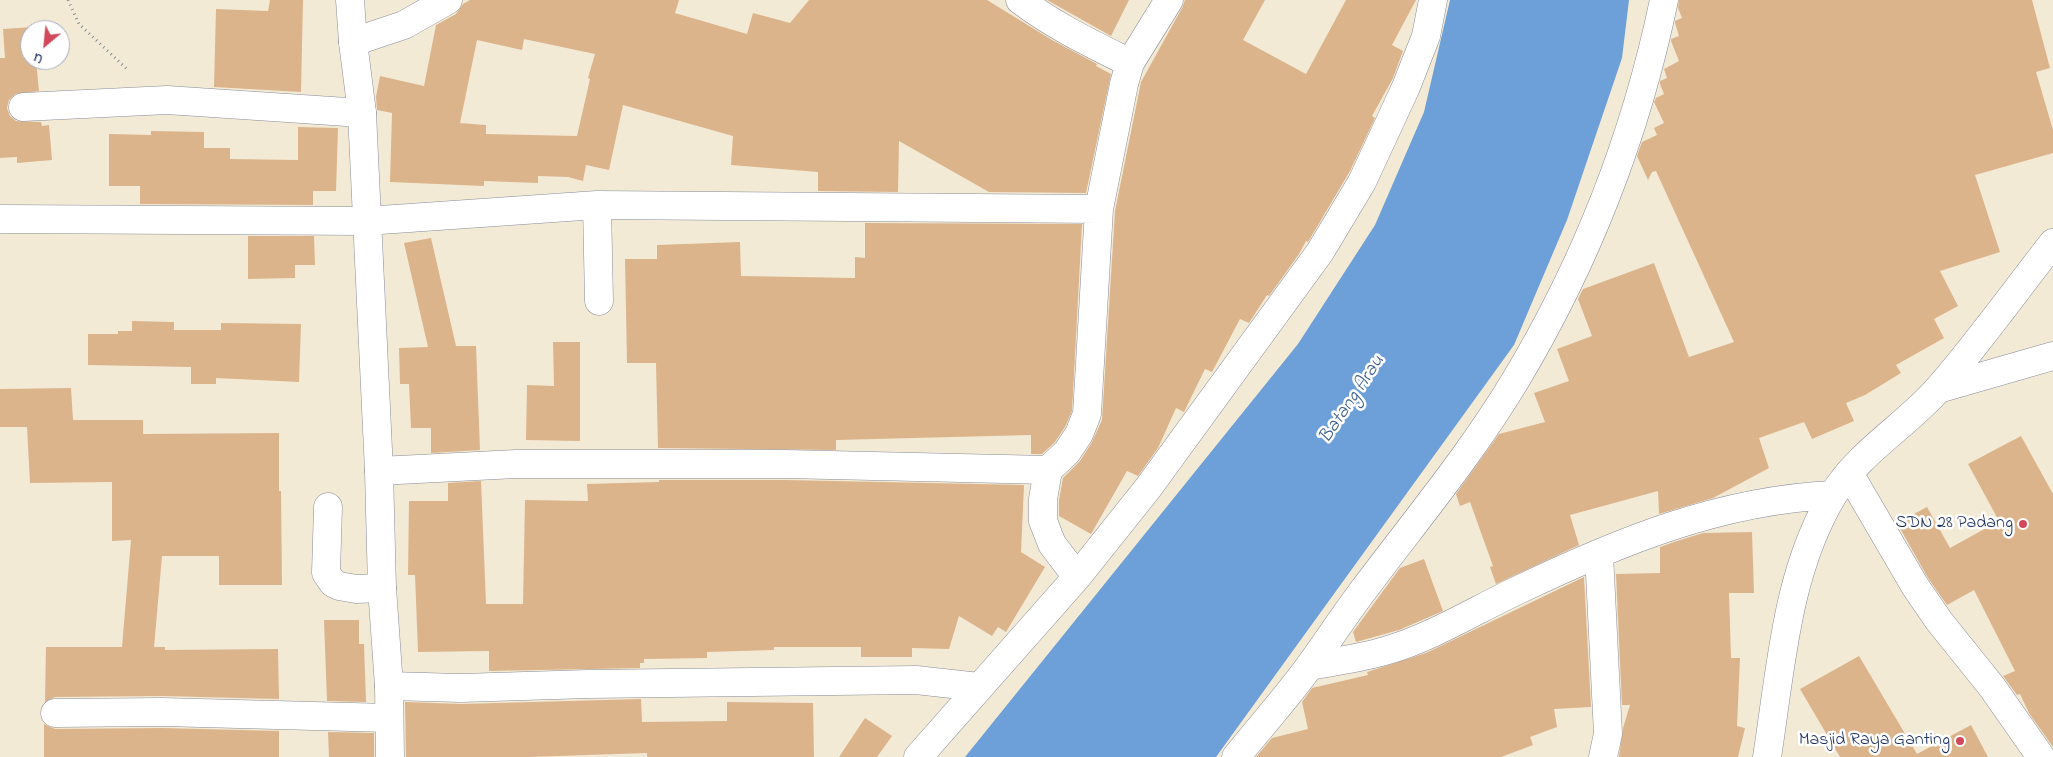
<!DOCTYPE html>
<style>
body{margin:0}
#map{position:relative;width:2053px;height:757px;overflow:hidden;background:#f3ead5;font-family:"Indie Flower",sans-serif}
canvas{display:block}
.north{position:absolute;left:20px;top:20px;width:50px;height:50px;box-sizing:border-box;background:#fff;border:1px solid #a4acbf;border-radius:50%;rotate:208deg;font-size:14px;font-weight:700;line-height:20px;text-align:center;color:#1b2f5e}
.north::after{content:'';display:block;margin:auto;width:18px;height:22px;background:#d1495b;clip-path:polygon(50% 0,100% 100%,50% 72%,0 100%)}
</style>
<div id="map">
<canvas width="2053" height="757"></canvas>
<div class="north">U</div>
</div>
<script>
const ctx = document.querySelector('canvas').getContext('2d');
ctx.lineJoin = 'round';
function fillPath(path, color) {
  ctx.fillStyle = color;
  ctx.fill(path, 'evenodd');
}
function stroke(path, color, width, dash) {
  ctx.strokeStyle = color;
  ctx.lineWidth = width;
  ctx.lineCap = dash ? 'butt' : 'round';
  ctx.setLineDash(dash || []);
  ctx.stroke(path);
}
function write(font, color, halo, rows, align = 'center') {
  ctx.font = font + ' "Indie Flower",sans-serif';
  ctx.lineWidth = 5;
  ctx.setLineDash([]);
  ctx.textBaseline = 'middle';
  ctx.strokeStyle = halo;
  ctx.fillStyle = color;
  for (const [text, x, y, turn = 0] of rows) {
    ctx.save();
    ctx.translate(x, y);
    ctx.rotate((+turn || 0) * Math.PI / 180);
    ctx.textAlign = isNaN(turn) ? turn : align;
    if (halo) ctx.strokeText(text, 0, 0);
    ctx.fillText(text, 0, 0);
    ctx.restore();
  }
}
fillPath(new Path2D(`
 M1450,0H1629L1622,58L1567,220L1514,345L1216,757H965L1298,344L1375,225L1424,112Z`), '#6d9fd8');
fillPath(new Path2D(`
 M270,0H303L301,92L214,87L216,9L268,11Z
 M470,0H679L675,13L747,34L753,13L790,23L809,0H987L1052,40L1097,64L1096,66L1111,74L1086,193L989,192L899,141L898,192L818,191V172L731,165L733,136L623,105L609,170L586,165L583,181L568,177L538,176V183L484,181V186L390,182L392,113L377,110L376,97L380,76L424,86L436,25L456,14L463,4ZM524,39L595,54L588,78L590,79L577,136L486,134V125L460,123L477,40L522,50Z
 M1047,0H1129L1111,36Z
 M1185,0H1265L1243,40L1306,74L1346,0H1416L1392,45L1403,51L1393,78L1372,116L1375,118L1350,171L1308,242L1306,241L1299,254L1269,296L1267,295L1249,323L1240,319L1212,372L1205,369L1184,412L1176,408L1158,448L1138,476L1127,471L1091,534L1059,516V500L1063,478L1080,461L1092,442L1102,420L1115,211L1141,82L1182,8Z
 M1679,0H2032L2050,68L2036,72L2053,130V153L1975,175L2000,252L1940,271L1958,306L1934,319L1944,338L1896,365L1901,373L1865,395L1846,403L1854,421L1812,439L1804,422L1759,438L1769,468L1713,498L1659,514L1658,491L1570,515L1579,545L1496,584L1490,567L1493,566L1470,502L1460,506L1456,494L1499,434L1545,422L1534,393L1569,381L1557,349L1592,336L1578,299L1583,289L1654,263L1689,357L1734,342L1656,171L1652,172L1648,180L1637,156L1642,142L1657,135L1654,128L1664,123L1654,102L1656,98L1664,94L1660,84V81L1667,78L1664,69L1679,61L1671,41V39L1679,36L1675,23V21L1682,18L1678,8Z
 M34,27V30H30V60H36L39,91L15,94L9,100L7,108L10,116L16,121L41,122L42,126L49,125L52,160L17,163V157L0,158V58H5L3,29Z
 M298,127L338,128L336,191H313V205L140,204V186H109V134L151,135V131L204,132V148H230V159L298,160Z
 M865,223L1082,224L1072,411L1065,427L1055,442L1042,454H1031V435L836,440V450L658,448L656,363H627L625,259H657V245L740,242L741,276L855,278V257L865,258Z
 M248,236H314L315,265H295V278L248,279Z
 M431,238L456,346H476L480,450L431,453V428H411L409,384H400L399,348L428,347L404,243Z
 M132,321L174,322V330H221V323L301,324L299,382L216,378V384H191V367L88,365V334H118V331H132Z
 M553,342H580V441L526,440L527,385L554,386Z
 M71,388L73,420H143V434L279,433V491H281L282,585H219V556H162L154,647H165V650L278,649L279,699L162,696L55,697L45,702L46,647H122L131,540L112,541V482L30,483L27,427H0V389Z
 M2021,436L2053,494V747L2029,713L2020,694L2017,695L2003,676L2015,671L1974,590L1947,605L1928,578L1897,523L1927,507L1950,548L1999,521L1968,464Z
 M659,480H785L1024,485L1021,552L1045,567L1006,632L998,627L992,636L959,616L949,649L912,648V657H861V647H774V650L707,652V658L644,659V663H640V668L489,671V651L418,652L415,575H408L409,501H448V483L481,481L486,604H523L525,500L588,501L587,484L659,482Z
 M1752,532L1754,593H1729L1731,658H1740L1737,726L1745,728L1738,757H1619L1623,728L1630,705H1622L1616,574L1660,573V547L1674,542L1703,533Z
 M1424,559L1443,611L1399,630L1356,642L1353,632L1400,568Z
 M1584,577L1591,707L1554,709L1557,727L1530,737L1533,745L1501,757H1256L1272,738L1308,729L1302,702L1312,688L1368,675L1367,672L1426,653Z
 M324,620H359V644H364L366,702L327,701Z
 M1859,656L1917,754L1971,725L1988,757H1840L1800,689Z
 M641,699L642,722L727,721V702L813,703L814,757H647V753L528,757H406L405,702L461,704Z
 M865,718L892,736L877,757H839Z
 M44,724L55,729L162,728L279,731V757H44Z
 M328,732L374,733V757H329Z`), '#dbb48c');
const minor = new Path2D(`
 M1020,0C1054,26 1092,44 1130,63
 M353,42L404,25L448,0
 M23,107L167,100L362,113
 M597,205L599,301
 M0,219L366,221L597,205L1099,209
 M1938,389L2053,356
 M379,471L516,464H785L1048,470
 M1849,473L1915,586L1939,621L1992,687L2041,757
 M328,507L326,573L333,583L339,586L356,589L382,588
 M1599,554L1608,734L1603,757
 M1077,577L1052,544L1043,521V499L1048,470L1067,452L1079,434L1087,414L1099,209L1124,84L1130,63L1169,0
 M1310,666C1336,661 1363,658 1388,650C1430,638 1476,610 1516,591C1616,543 1719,500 1833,495
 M389,686L461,688L588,684L916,680L979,687
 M55,713L162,712L389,718
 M918,757L1077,577L1148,488L1320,252L1362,182L1406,87L1426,36L1433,0
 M1236,757C1261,726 1288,696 1311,664C1329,639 1346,613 1365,588C1416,520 1471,454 1515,381C1586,263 1636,135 1664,0
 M1767,757C1781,669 1786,573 1833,495C1858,453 1907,425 1939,388C1978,343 2016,290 2053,243`);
const major = new Path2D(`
 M350,0L353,42L362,113L379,471L382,588L389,686L390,757`);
stroke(minor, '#878c9a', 29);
stroke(major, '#878c9a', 29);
stroke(new Path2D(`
 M68,0L79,24L129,71`), '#878c9a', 3, [1, 4]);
stroke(minor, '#fff', 28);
stroke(major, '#fff', 28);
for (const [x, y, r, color] of [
 [2023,524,5,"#d1495b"],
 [1960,741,5,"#d1495b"]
]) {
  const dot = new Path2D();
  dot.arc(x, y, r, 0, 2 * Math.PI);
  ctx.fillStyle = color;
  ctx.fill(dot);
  stroke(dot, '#fff', 2);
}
write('18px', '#1b2f5e', '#fff', [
 ["SDN 28 Padang",2013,524],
 ["Masjid Raya Ganting",1950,741]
], 'right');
write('italic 19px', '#3c5c8f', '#fff', [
 ["Batang Arau",1353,400,-56]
]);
</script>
